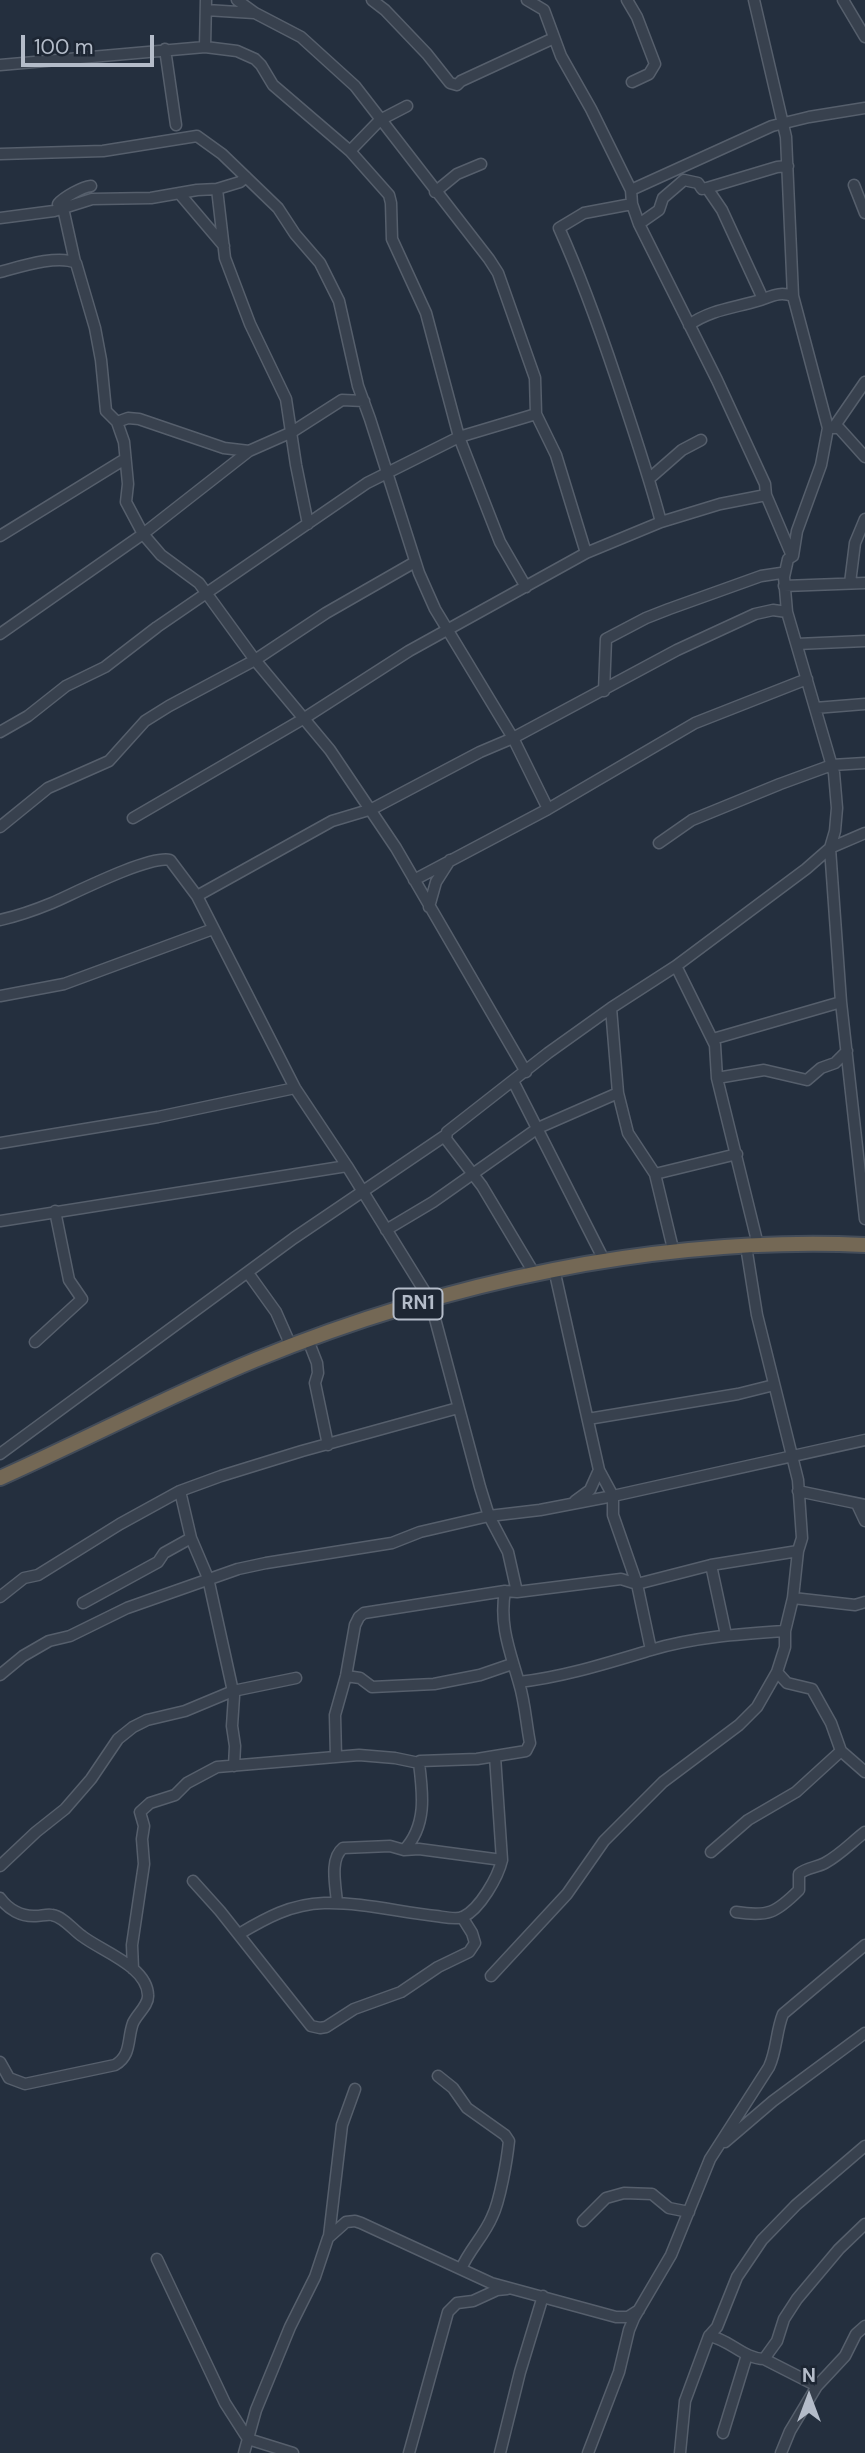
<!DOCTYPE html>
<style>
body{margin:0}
#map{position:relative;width:865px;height:2453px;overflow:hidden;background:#242f3e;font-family:"DM Sans",sans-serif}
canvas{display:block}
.north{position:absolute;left:774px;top:2362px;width:70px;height:70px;-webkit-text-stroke:5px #1d2633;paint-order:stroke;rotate:0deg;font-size:19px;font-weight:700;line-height:28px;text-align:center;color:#b4bcc9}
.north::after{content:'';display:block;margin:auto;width:24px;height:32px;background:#b4bcc9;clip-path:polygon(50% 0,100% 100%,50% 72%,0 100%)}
.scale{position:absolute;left:21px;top:35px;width:133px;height:32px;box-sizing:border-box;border:4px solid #b4bcc9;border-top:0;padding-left:9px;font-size:21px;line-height:24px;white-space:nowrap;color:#b4bcc9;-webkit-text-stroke:5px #1d2633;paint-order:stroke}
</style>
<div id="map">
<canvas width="865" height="2453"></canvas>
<div class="north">N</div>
<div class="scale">100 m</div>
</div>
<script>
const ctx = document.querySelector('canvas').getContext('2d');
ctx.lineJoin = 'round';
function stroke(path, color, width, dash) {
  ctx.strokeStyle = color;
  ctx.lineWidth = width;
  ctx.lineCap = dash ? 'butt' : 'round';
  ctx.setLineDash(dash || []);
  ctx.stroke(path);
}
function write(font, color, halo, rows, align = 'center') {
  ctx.font = font + ' "DM Sans",sans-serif';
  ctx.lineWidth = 5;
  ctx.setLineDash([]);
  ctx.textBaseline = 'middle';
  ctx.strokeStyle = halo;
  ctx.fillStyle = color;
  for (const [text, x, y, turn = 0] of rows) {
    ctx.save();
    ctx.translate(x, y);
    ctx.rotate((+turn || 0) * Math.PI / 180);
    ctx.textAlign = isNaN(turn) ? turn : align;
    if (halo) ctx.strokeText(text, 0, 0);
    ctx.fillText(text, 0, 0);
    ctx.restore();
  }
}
const minor = new Path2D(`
 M237,0L255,13L301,37L355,86L489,259L498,273L535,378L536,414L556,455L586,553
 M372,0L385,10L427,54L450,83L457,85L461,81L554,38
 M527,0L544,10L561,56L591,109L631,190L632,204L639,224L717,380L765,484L766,495L792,556
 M627,0L637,17L655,64L649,74L632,82
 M843,0L865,37
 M206,10L254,13
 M205,47L206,0
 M165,49L176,125
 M0,65L205,47L237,51L255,59L261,65L273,85L350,151L389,195L391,203L392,239L426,313L459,437L500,542L526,587
 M350,151L380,120L407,106
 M0,154L103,151L197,136L222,154L278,208L295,234L320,263L339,301L358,386L370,419L419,573L435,609L513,738L548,809
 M854,185L865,213
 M707,188L722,210L763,299
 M217,189L225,258L250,324L286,399L296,465L308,524
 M631,190L772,126L809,117L865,108
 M435,192L457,174L481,164
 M179,193L224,246
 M632,204L584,213L559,228C581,277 599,327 616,378C632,426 648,473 661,522
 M0,218L54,211L92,199L151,198L197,190L217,189L240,182L246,177
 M639,224L659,210L663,198L684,180L698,183L702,189L707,188L777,167L788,166
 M75,262L63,208L58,204C64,197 82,187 91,186
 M0,272C19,267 58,254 76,263L95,328L101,360L106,411L117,422L124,442L128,484L126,502L143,534L161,555L199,583L255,660L330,750L396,848L526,1072
 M689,325C710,310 733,308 757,301C771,297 778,291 793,296
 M117,422L128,418L139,419L224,448L249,451
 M834,427L865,382
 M828,428H839L865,457
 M650,478L682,450L701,440
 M0,536L125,459
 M850,583L855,543L865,519
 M784,586L865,583
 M0,634L143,534L249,451L292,432L342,400L364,401
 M797,644L865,641
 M604,691L606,639L646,618L669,609L761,576L781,573L784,577
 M815,708L865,704
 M0,732L28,716L66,686L105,667L157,627L367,483L459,437L536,414
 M133,818L303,719L409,651L586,553L661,522L720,504L766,495
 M0,827L48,788L109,761L145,721L169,706L255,660L326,613L415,562
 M865,833L830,848L841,1002L865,1219
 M659,843L692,820L780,784L832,765L865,763
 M414,880L548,809L695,723L807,679
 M197,896L332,821L372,809L480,752L513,738L677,650L755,614L773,610L787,612
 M429,907L436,882L450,860
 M0,920C18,916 35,910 52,903C75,893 149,855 170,860L197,896L295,1088L347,1166L430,1300L480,1487L489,1516L508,1552L517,1592
 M676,966L715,1045L717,1078L758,1245
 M0,996L64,984L213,929
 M611,1008L618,1093L628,1133L655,1174L674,1253
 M713,1039L841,1002
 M717,1078L764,1070L807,1080L821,1068L835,1063L847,1051
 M513,1081L605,1262
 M0,1143L158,1117L295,1088
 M655,1174L737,1154
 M0,1221L347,1166
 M386,1230L433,1202L538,1128L618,1093
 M554,1269L599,1470L613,1496V1515L637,1584L651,1650
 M248,1273L276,1312L291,1346
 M534,1273L482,1186L446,1139L447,1132L548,1053L611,1008L676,966L806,869L830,848L835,831L837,808L834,773L787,612L784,577L788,559L793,556L797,531L821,465L828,428L793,296L786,137L754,0
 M308,1340L317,1363L318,1373L315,1383L328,1445
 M35,1342L82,1299L69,1280L55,1211
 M588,1419L738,1394L774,1385
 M0,1454L294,1238L446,1135
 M180,1491L191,1538L208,1578L234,1696L232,1726L235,1746L234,1766
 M798,1491L865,1505
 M575,1501L590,1490L599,1470
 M857,1504L865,1521
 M711,1565L726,1635
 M0,1597L24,1578L38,1575L120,1524L180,1491L221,1476L302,1451L458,1408
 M793,1598L855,1605L865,1602
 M83,1603L158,1562L164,1553L191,1538
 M777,1672L787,1683L812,1689L831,1723L841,1751L865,1772
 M0,1675L23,1656L49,1641L70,1636L127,1608L238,1569L266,1563L392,1543L420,1532L489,1516L540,1510L613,1496L865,1440
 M346,1676L360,1678L372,1687L434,1684L480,1675L512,1664
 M519,1682C564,1677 607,1663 651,1650C694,1637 740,1634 785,1631
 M336,1757L335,1715L346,1676L355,1625L359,1617L364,1613L505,1591L517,1592L621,1579L637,1584L711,1565L798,1551
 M404,1850C427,1826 423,1794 419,1763
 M711,1852L748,1820L796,1792L841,1751
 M0,1866L36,1832L65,1809L91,1779L118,1739L133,1727L147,1720L185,1711L233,1691L296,1678
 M193,1881L220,1911L311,2026L320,2028L326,2027L354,2009L401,1992L438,1967L469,1952L475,1943L472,1933L462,1917
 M0,1898C8,1909 21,1917 36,1916C41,1916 47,1914 52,1915C64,1917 73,1930 82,1936C101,1951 147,1966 148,1995C149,2005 137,2014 133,2023C127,2039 132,2055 115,2065L25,2084L9,2078L0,2062
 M337,1903C336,1887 329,1859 343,1848L390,1846L404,1850L419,1849L502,1860
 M736,1912C768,1917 776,1913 799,1890V1874C807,1867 816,1868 825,1863C840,1855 852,1842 865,1832
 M239,1934C266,1918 291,1904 324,1903C361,1902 399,1912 436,1916C444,1917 456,1920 463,1917C480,1909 498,1877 502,1860L495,1756
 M133,1969L132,1945L144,1864L142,1839L144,1826L140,1812L150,1803L175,1795L187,1783L217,1767L359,1755L395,1758L419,1763L420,1761L477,1759L526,1751L530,1743C526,1723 525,1702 519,1683C510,1651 499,1625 505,1591
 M491,1976L567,1894L604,1841L663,1782L739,1725L757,1707L777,1672L785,1647V1631L793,1598L798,1551L802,1538L798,1480L757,1315L746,1246
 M438,2076L453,2088L467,2108L505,2135L509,2141C507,2160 500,2201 492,2217C484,2236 469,2250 461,2269
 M725,2142L773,2101L865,2033
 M583,2221L606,2198L624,2193L652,2194L669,2208L689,2212
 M329,2236L342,2125L355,2089
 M157,2259L225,2403L248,2439L293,2453
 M709,2336L717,2327L737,2277L762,2240L796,2205L865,2146
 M764,2359L817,2386
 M723,2433L747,2355
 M244,2453L256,2410L290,2327L315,2277L328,2238L346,2222L355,2221L361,2223L491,2283L616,2317H628L639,2310
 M409,2453L448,2312L457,2303L473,2301L497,2290L507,2289
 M500,2453L520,2372L543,2296
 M588,2453L619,2372L629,2330L634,2318L671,2255L710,2159L769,2067C777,2050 776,2031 783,2014L865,1945
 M680,2453L685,2401L709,2336C729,2339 744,2359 764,2359L777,2341L784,2319L797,2299L839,2249L865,2224
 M781,2453L790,2431L817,2386L845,2356L856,2334L865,2326`);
const highway = new Path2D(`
 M0,1478C85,1440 168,1396 255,1360C445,1282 659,1236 865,1245`);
stroke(minor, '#565f6c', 13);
stroke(highway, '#434c59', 18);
stroke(minor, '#38414e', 10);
stroke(highway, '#746855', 14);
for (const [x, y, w] of [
 [418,1304,49]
]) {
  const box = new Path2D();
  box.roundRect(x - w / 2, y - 15.5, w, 31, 5);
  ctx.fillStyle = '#1d2633';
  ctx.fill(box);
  stroke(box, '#b4bcc9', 2);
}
write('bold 19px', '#b4bcc9', null, [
 ["RN1",418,1304]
]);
</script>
